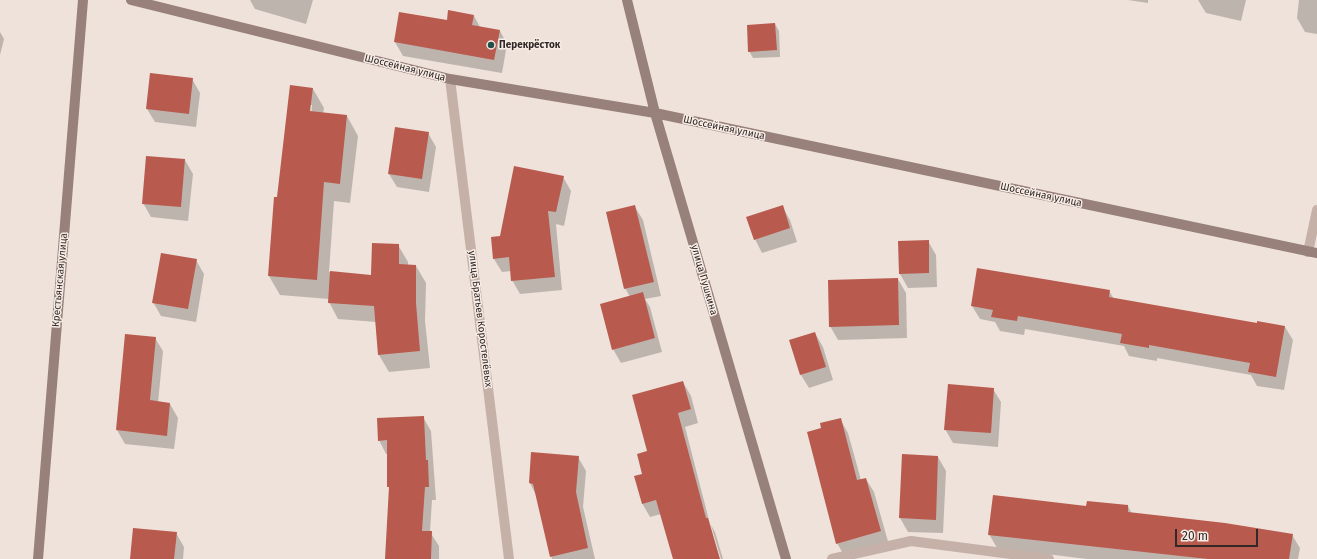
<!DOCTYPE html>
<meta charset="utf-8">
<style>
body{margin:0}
#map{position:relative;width:1317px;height:559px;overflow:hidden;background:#eee2da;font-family:"Fira Sans",sans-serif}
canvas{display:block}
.scale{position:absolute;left:1175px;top:529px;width:83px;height:18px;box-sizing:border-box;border:2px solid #322927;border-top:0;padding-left:5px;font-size:12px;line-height:14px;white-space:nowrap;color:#322927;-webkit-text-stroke:3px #f7ede6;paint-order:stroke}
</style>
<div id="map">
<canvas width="1317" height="559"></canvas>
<div class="scale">20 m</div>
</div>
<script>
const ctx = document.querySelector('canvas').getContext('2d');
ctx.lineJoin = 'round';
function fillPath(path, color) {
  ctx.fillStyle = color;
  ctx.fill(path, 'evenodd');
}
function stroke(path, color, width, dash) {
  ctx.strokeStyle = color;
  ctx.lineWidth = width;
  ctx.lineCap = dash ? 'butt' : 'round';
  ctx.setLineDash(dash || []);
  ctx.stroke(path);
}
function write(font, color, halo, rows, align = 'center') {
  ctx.font = font + ' "Fira Sans",sans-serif';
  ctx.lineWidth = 3;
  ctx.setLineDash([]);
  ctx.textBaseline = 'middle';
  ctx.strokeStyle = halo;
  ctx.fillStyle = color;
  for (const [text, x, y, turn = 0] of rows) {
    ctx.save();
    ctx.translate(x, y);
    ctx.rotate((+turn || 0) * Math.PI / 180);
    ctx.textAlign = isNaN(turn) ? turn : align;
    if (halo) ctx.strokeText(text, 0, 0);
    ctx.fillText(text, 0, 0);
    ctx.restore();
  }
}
fillPath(new Path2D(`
 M250,0H313L306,24L255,9Z
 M1128,0H1148V3Z
 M1198,0H1246L1241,21L1206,13Z
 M1299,0H1317V34L1305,32L1297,18Z
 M474,16L480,27L500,31L507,44L502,73L403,56L395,42L447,22Z
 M775,24L779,31L780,57L753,58L749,51Z
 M0,32L4,39L0,55Z
 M192,79L200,93L196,127L155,122L147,109Z
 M313,89L324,108L323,114L347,116L358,136L350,203L334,201L329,272L372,276L398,245L408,262V266H416L426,283L425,321L430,368L389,372L379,355L376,322L338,319L329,302V299L280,295L269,276L278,198ZM310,105H312L311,116H309Z
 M428,133L436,147L429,192L397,187L389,174Z
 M185,160L193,174L188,221L151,217L143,203Z
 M563,177L571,191L564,226L556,224L562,290L520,294L512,280L511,271L502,272L494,259L501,237Z
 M782,206L790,220L797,242L762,253L755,239Z
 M635,207L643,220L661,296L645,299L650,307L662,352L621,363L613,349L630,297L625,288Z
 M928,241L936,255L937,287L908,288L900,274Z
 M196,260L204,274L196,322L161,316L153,302Z
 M898,279L906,293L907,338L838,340L830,326Z
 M1109,291L1114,299L1258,324L1285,327L1293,340L1284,390L1257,386L1251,375L1157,358V361L1129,356L1124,346L1025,329L1024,335L1000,331L995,322L980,319L972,306Z
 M815,333L823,347L833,380L809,388L801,375Z
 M155,338L163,351L158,403L170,404L178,418L174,449L125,444L117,430Z
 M683,382L691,396L698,423L685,427L719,559H674L661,514L650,517L642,503L643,475L649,452Z
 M993,389L1001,402L998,447L953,443L945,429Z
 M423,417L431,431L436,500H432L430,532L439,546V559H386L390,490L388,454H386L379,440Z
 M840,419L848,433L861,480L866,479L874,492L889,545L845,557L837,543L822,429Z
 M532,453L578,457L586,471L583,507L595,559H552L536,495L530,483Z
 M903,456L938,457L946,471L943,533L908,532L900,518Z
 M1128,506L1132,514L1292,535L1300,548L1298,559H1087L997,548L989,534L1087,507Z
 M711,525L715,532L723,559H721Z
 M176,533L184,547L183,559H131Z`), '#0003');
fillPath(new Path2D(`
 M448,10L474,15L472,25L500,30L494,60L394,42L399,12L447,20Z
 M775,23L777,50L748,52L747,25Z
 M150,73L193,78L189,114L146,109Z
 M290,85L313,88L310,111L347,115L340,184L324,182L317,280L268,276L274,197H277Z
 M395,127L429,132L422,179L388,174Z
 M146,156L185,159L181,207L142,204Z
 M514,166L564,176L556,212L548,211L555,277L511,281L509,257L493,259L491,237L500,236Z
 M635,205L654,282L624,289L606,212Z
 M783,205L790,228L754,240L746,217Z
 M929,240V273L899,274L898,241Z
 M372,243L399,244V264L416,265V303L420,351L378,355L374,306L328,303L330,271L371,275Z
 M161,253L197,259L188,309L152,303Z
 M977,268L1110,290L1109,297L1257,323V321L1285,326L1276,377L1248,372L1250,363L1149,345V348L1120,343L1122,334L1018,316L1017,321L991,317L993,310L971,306Z
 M898,278L899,325L829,327L828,280Z
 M643,292L655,338L612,350L600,304Z
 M815,332L826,367L800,375L789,340Z
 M125,334L156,337L150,400L170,403L167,436L116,430Z
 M683,381L691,409L678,413L706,518H708L720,559H673L656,500L642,504L634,476L642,474L637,454L647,451L632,395Z
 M948,384L994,388L991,433L944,430Z
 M424,416L426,460H428L429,487H425L422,531H432L431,559H385L389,487H387V440L378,441L377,418Z
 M841,418L857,480L866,478L881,531L836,544L807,432L821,428L820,423Z
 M531,452L579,456L576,492L588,548L550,557L533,484L529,483Z
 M902,454L938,456L936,520L899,518Z
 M993,495L1086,506L1087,501L1128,505V512L1225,523L1293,534L1289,559H1208L988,535Z
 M133,528L177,532L174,559H130Z`), '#b85a4e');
stroke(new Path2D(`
 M450,79L509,559
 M1308,252L1317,210
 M832,559L911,541L1049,559`), '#c5b1a8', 10);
stroke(new Path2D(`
 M131,0L450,79L655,113L1317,253
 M627,0L655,113L786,559
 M38,559L83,0`), '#98817a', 10);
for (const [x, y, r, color] of [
 [491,45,4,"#214f4c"]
]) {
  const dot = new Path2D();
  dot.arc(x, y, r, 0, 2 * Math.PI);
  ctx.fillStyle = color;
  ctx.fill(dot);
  stroke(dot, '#f7ede6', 1.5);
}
write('bold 10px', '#322927', '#f7ede6', [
 ["Перекрёсток",499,45]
], 'left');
write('10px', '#322927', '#f7ede6', [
 ["Шоссейная улица",405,68,14],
 ["Шоссейная улица",724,128,12],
 ["Шоссейная улица",1041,195,12],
 ["Крестьянская улица",60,280,-85],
 ["улица Пушкина",704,280,74],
 ["улица Братьев Коростелёвых",480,319,83]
]);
</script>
